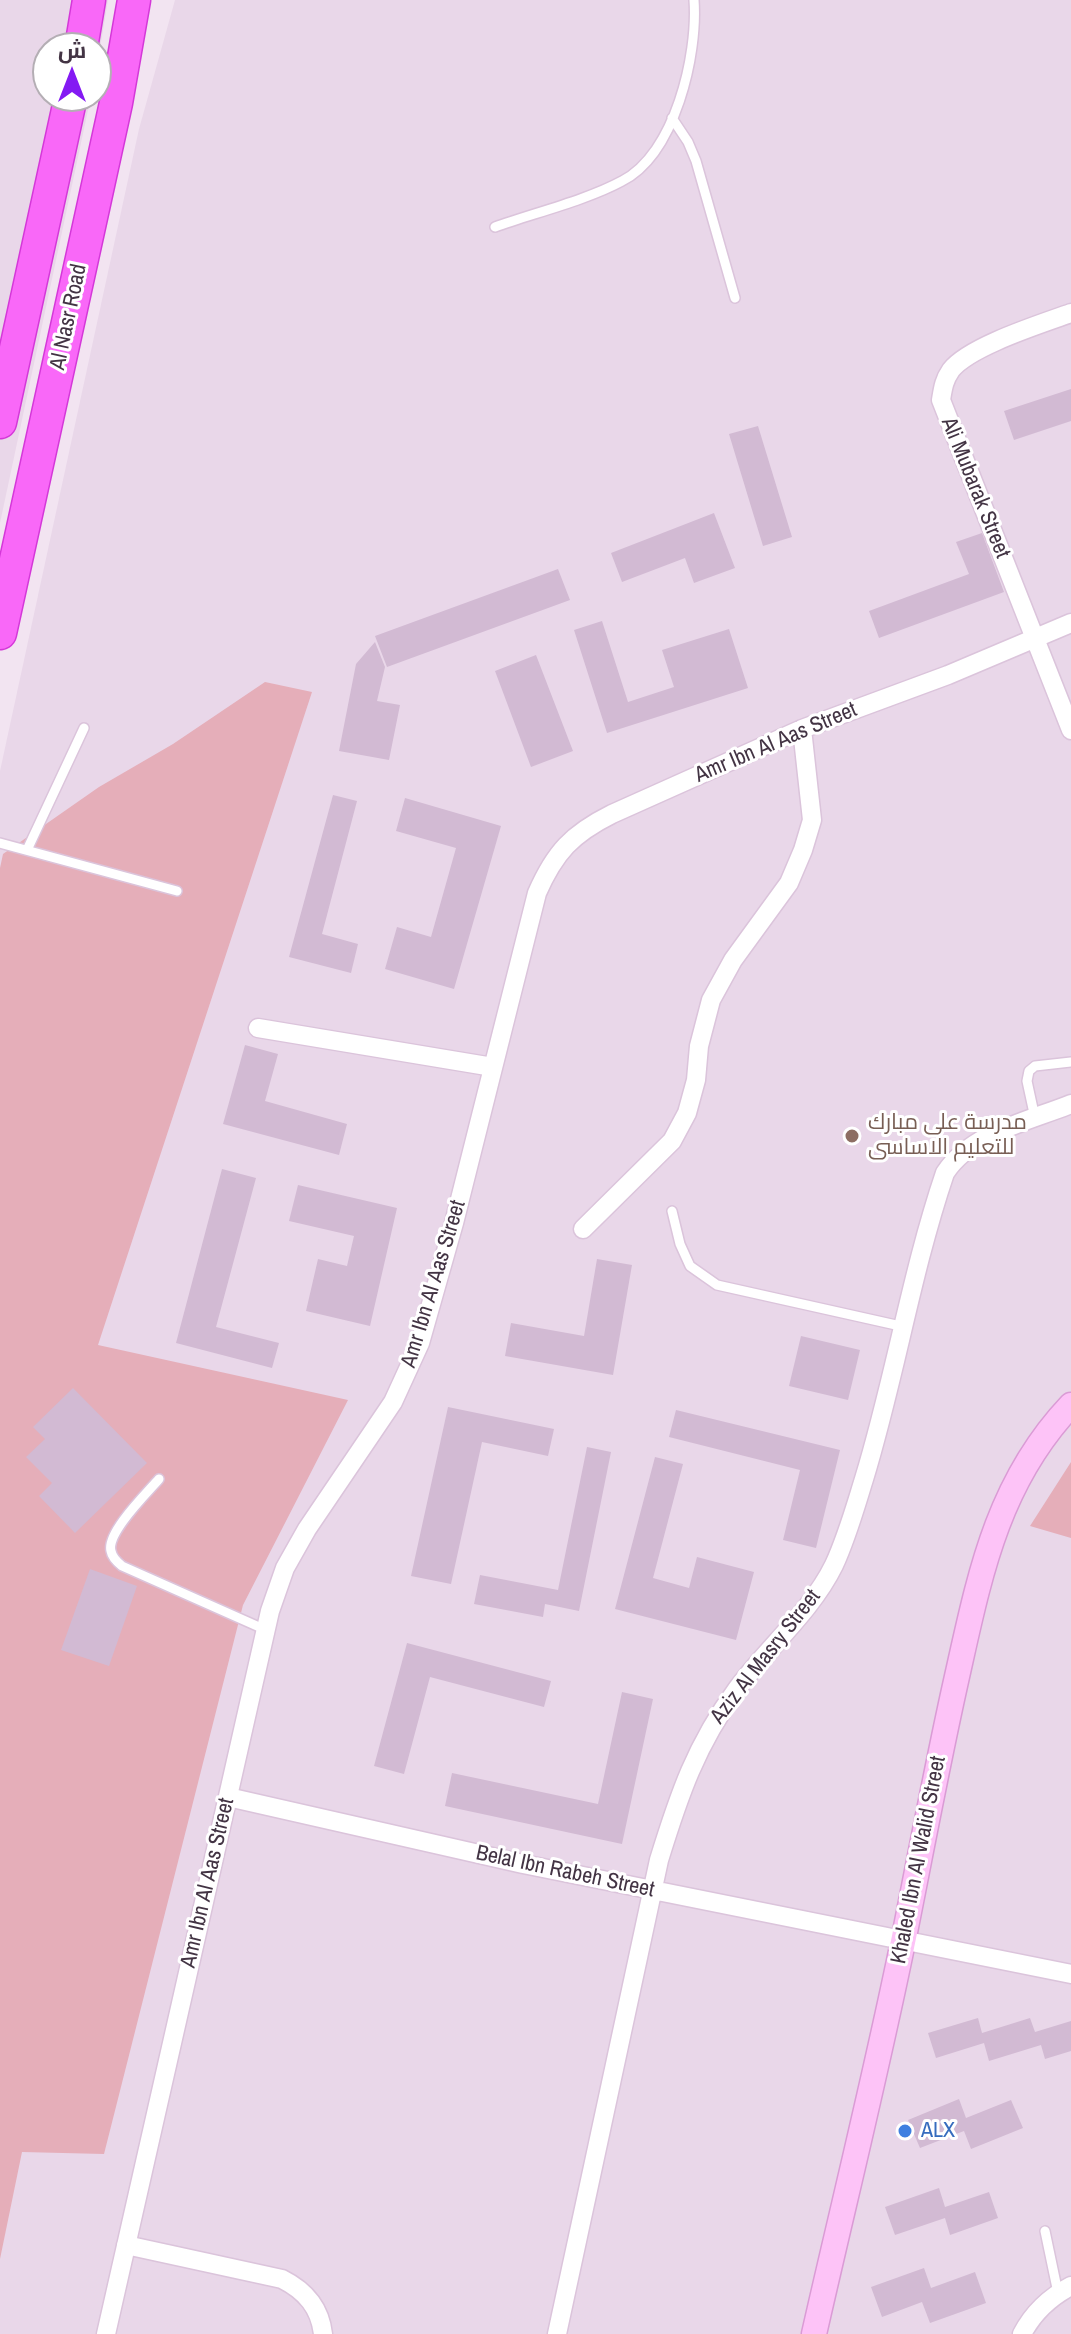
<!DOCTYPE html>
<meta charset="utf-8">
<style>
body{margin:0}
#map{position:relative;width:1071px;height:2334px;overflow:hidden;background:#f2e4f1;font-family:"Archivo Narrow",Cairo,sans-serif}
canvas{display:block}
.north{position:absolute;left:32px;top:32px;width:80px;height:80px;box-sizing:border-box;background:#fff;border:2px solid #b4aeb4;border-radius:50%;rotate:0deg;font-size:22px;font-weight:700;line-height:32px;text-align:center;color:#433444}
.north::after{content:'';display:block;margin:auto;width:28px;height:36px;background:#841af3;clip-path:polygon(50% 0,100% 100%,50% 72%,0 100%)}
</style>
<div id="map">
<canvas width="1071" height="2334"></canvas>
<div class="north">ش</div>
</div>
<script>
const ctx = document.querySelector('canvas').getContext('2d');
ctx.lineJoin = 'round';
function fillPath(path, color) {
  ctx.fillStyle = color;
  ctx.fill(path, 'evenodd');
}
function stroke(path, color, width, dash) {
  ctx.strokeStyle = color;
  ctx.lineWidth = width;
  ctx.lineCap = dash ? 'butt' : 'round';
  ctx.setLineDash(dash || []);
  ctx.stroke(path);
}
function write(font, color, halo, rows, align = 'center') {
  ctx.font = font + ' "Archivo Narrow",Cairo,sans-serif';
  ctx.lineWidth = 6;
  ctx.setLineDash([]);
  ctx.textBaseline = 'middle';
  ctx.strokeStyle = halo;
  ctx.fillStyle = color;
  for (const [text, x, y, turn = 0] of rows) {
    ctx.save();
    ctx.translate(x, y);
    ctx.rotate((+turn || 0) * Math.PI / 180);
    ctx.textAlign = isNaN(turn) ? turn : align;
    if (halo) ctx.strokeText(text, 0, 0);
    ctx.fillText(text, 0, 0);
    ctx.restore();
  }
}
fillPath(new Path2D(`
 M0,0H108L96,72V48H48V96H91L0,523Z
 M175,0H1071V2334H0V771L139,129Z`), '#e9d7e9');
fillPath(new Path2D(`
 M265,682L312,692L98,1345L348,1400L243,1605L104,2154L22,2152L0,2259V868L3,854L99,787L173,744Z
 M1071,1462V1538L1030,1526Z`), '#e5aeb9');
fillPath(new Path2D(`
 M1071,389V421L1014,440L1004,411Z
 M758,426L792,537L763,546L729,434Z
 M714,513L735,568L694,583L685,558L622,582L611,553Z
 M982,533L1004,592L879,638L869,611L969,574L956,542Z
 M558,569L570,600L387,667L375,636Z
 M602,621L628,702L674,687L662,650L729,629L748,688L607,733L574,630Z
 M375,642L385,667L377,701L400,705L389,760L339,751L356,664Z
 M536,655L573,751L531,767L495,671Z
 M333,795L357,801L322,934L358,944L351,973L289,957Z
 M405,798L501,826L454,989L385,969L397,927L431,937L456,848L396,831Z
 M245,1045L278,1054L265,1101L347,1124L339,1155L223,1124Z
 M222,1169L256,1178L216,1327L279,1343L272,1368L176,1343Z
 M298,1185L397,1208L370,1326L306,1311L318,1259L347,1266L354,1236L289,1221Z
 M597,1259L632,1265L613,1375L505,1356L511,1323L584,1336Z
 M801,1336L860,1350L848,1400L789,1386Z
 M73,1388L147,1463L75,1533L39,1496L52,1483L26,1457L45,1439L33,1427Z
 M448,1407L554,1429L548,1456L482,1442L451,1584L411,1576Z
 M676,1410L840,1450L816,1548L783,1540L800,1470L669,1437Z
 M587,1447L611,1452L579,1611L545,1604L543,1617L474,1604L480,1575L558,1590Z
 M655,1457L683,1464L653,1578L689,1588L697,1557L754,1572L736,1640L615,1609Z
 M90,1569L137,1586L109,1666L61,1650Z
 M407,1643L551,1681L544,1707L430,1677L404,1774L374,1766Z
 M622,1692L653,1699L622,1844L445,1806L452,1773L598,1804Z
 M978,2018L982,2033L1030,2018L1035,2032L1071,2021V2051L1045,2059L1041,2045L989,2061L984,2043L936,2058L928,2033Z
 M959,2099L966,2118L1011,2100L1023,2128L971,2149L964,2131L920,2148L908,2120Z
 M939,2188L945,2207L989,2192L998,2218L950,2235L945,2218L895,2235L885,2207Z
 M924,2268L931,2288L975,2272L986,2303L930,2323L922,2302L882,2317L871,2287Z`), '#d2bad3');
const lane = new Path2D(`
 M672,118L688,142L696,161L735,298
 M495,227C534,213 587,200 622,181C675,154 698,55 694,0
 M0,843L177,891
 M27,850L84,728
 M1035,1118L1027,1081L1029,1071L1035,1066L1071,1062
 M672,1211L680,1244L690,1266L717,1285L905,1327
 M159,1479C147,1493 106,1533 111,1551C112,1557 117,1562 122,1566L266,1630
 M1045,2231L1058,2293`);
const street = new Path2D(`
 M1071,313C1041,324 970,346 951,370C944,380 943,388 941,400L1071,730
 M258,1028L493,1067
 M583,1229L672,1141L687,1113L696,1080L699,1046L711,1000L733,960L789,883L803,850L812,820L802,729
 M228,1797L523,1864L1071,1974
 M126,2245L282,2279C306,2291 320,2308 323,2334
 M106,2334L270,1611L285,1568L307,1529L393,1402L420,1343L454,1223L537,893C555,852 572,834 612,814L802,729L948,675L1071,623
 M557,2334L659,1860C679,1795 696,1745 737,1689C767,1648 811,1612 834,1565C847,1537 855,1508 864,1479C895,1378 911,1273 945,1173C971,1133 1029,1121 1071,1104
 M1022,2334C1033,2313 1050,2297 1071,2286`);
const secondary = new Path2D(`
 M814,2334C844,2202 877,2070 904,1937C921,1852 937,1766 956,1681C979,1579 996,1484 1071,1405`);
const highway = new Path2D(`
 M81,48L89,0
 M0,422L71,96
 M0,633L116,103L134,0`);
stroke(lane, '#dbc4db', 12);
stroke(street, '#dbc4db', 21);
stroke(secondary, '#da9bd5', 27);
stroke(highway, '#d438d8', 35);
stroke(lane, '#fff', 9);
stroke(street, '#fff', 18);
stroke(secondary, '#fdc3f7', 24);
stroke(highway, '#f968f8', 32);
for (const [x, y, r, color] of [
 [852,1136,8,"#8d6e63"],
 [905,2131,8,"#3f7fe0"]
]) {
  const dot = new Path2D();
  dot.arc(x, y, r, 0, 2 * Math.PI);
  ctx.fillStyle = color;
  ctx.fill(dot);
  stroke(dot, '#fff', 3);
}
write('22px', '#433444', '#fff', [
 ["Al Nasr Road",69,317,-78],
 ["Ali Mubarak Street",975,488,68],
 ["Amr Ibn Al Aas Street",776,743,-23],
 ["Amr Ibn Al Aas Street",434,1284,-73],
 ["Aziz Al Masry Street",766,1657,-52],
 ["Khaled Ibn Al Walid Street",919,1860,-79],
 ["Belal Ibn Rabeh Street",565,1872,12],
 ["Amr Ibn Al Aas Street",208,1883,-77]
]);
write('22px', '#785e54', '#fff', [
 ["مدرسة على مبارك",868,1123],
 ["للتعليم الاساسى",868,1148]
], 'left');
write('22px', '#366cbe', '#fff', [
 ["ALX",921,2131]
], 'left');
</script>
